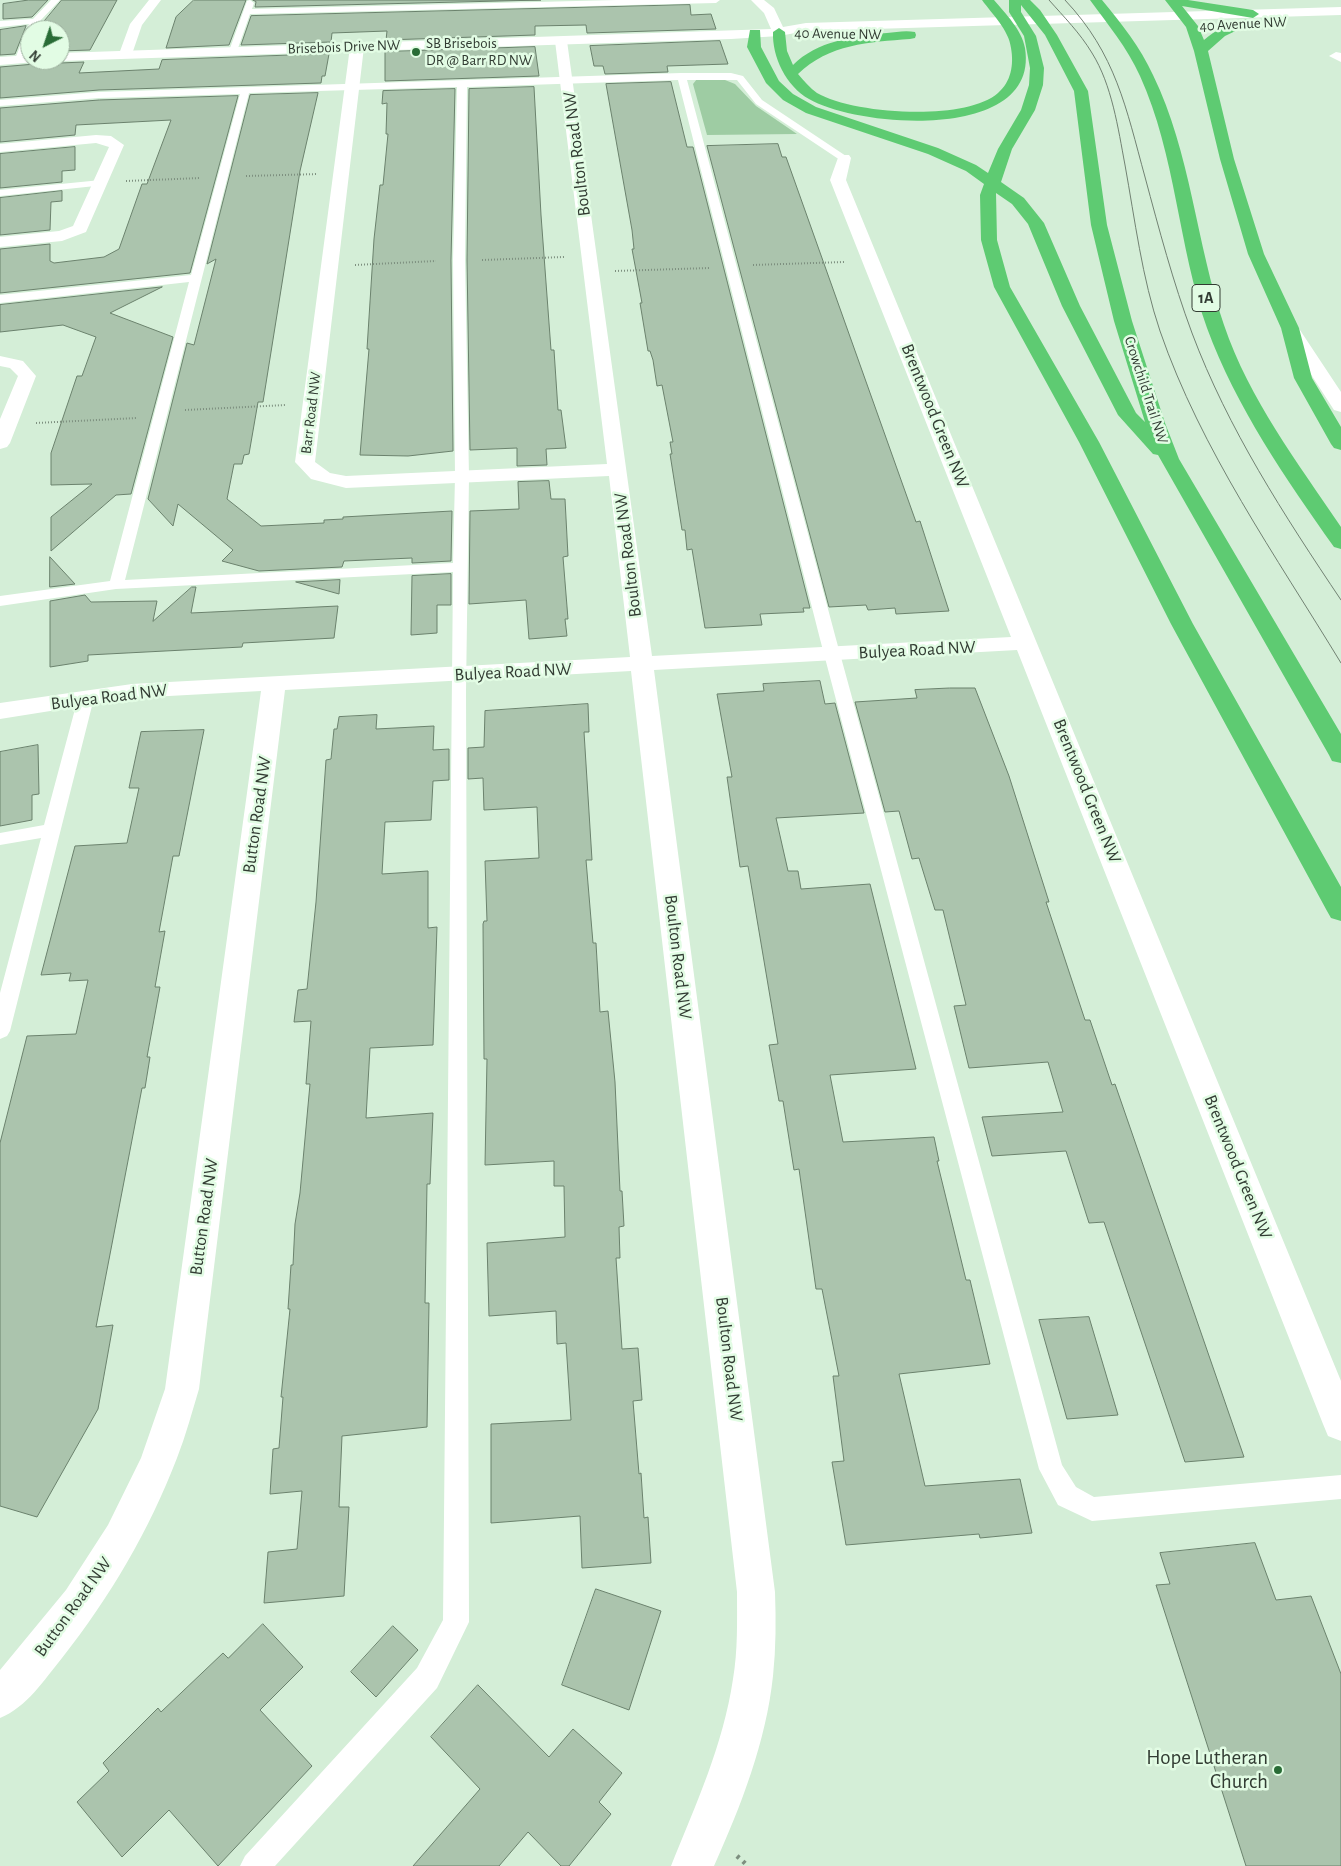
<!DOCTYPE html>
<style>
body{margin:0}
#map{position:relative;width:1341px;height:1866px;overflow:hidden;background:#d4eed7;font-family:"Alegreya Sans",sans-serif}
canvas{display:block}
.north{position:absolute;left:20px;top:20px;width:50px;height:50px;box-sizing:border-box;background:#e2fce4;border:1px solid #9caf9d;border-radius:50%;rotate:221deg;font-size:14px;font-weight:700;line-height:20px;text-align:center;color:#323c33}
.north::after{content:'';display:block;margin:auto;width:18px;height:22px;background:#296c36;clip-path:polygon(50% 0,100% 100%,50% 72%,0 100%)}
</style>
<div id="map">
<canvas width="1341" height="1866"></canvas>
<div class="north">N</div>
</div>
<script>
const ctx = document.querySelector('canvas').getContext('2d');
ctx.lineJoin = 'round';
function fillPath(path, color) {
  ctx.fillStyle = color;
  ctx.fill(path, 'evenodd');
}
function stroke(path, color, width, dash) {
  ctx.strokeStyle = color;
  ctx.lineWidth = width;
  ctx.lineCap = dash ? 'butt' : 'round';
  ctx.setLineDash(dash || []);
  ctx.stroke(path);
}
function write(font, color, halo, rows, align = 'center') {
  ctx.font = font + ' "Alegreya Sans",sans-serif';
  ctx.lineWidth = 5;
  ctx.setLineDash([]);
  ctx.textBaseline = 'middle';
  ctx.strokeStyle = halo;
  ctx.fillStyle = color;
  for (const [text, x, y, turn = 0] of rows) {
    ctx.save();
    ctx.translate(x, y);
    ctx.rotate((+turn || 0) * Math.PI / 180);
    ctx.textAlign = isNaN(turn) ? turn : align;
    if (halo) ctx.strokeText(text, 0, 0);
    ctx.fillText(text, 0, 0);
    ctx.restore();
  }
}
fillPath(new Path2D(`
 M697,79L725,80L735,84L756,106L797,134L707,135L693,84Z`), '#9ecca3');
const building = new Path2D(`
 M29,0H48L32,17L3,19V4Z
 M62,0H117L90,50L60,51V30H37Z
 M194,0H246L229,45L166,48L176,17Z
 M253,0H541L255,7L256,2Z
 M690,5L691,15L711,14L716,29L587,33L586,25L535,26V35L386,40L387,31L332,33L331,42L241,45L251,16Z
 M26,26L15,54L0,55V30Z
 M720,41L728,64L667,66L668,72L605,74L603,66H594L590,46Z
 M535,47L539,76L385,81V52Z
 M329,54L325,76H322L321,83L99,90L0,98V67L35,64L38,60H54L60,63L84,62L79,73L159,69L162,60Z
 M671,82L687,147H693L810,608H803L804,612L760,614L762,625L705,628L692,549L687,550L685,530H682L670,454H672L670,442H673L662,385L657,386L653,360L650,351H648L640,303H642L632,249H634L632,230L606,84Z
 M534,87L541,215L551,350H554L558,410H561L566,448L546,449L547,465L517,466V448L470,450L467,260L469,89Z
 M455,89L451,260L453,451L408,456L360,455L369,349H367L374,239L380,185H383L388,134H386L387,103L382,104L383,91Z
 M318,93L300,171L263,402H258L249,454L244,455L242,464H234L227,499L261,526L324,523V520L343,519V517L452,511L451,561L412,563V558L344,561L342,567L259,571L222,561L233,550L178,504L173,526L148,499L187,343L194,345L216,259L207,264L250,95Z
 M238,96L190,273L0,293V249L50,244V261L54,263L104,257L119,249L142,184H147L171,120L76,125L75,135L0,142V108L99,100Z
 M778,144L782,157H786L916,522L920,521L949,611L896,614L895,608L868,610L866,605L829,607L707,146Z
 M75,147V170L62,171V182L0,188V154Z
 M62,191V201L51,202L50,230L0,235V198Z
 M162,287L110,313L173,337L131,494L116,495L51,551V517L92,484L51,485V453L77,376H82L96,337L63,325L0,332V305Z
 M549,481L551,499H565L568,556L563,557L568,619H565L567,636L529,639L526,600L469,604L470,511L519,509L518,482Z
 M50,557L75,584L50,587Z
 M451,574V605H437V633L411,635L412,576Z
 M340,580L339,594L296,582Z
 M192,587H196L191,613L338,606L334,638L243,643L242,647L88,655V661L50,667V601L85,595L91,602L157,601L153,621Z
 M820,681L825,704L835,703L864,813L776,818L788,871H798L801,889L870,884L916,1069L830,1075L843,1142L934,1137L939,1161H937L966,1280H970L990,1364L899,1374L925,1486L1020,1479L1032,1533L980,1538L979,1534L846,1545L832,1462L844,1461L833,1376H839L822,1289H816L799,1169L794,1170L783,1101H779L769,1045L778,1044L748,866L740,867L727,777H732L717,694L764,691L763,684Z
 M950,688H975L1009,776L1049,902H1046L1085,1020H1090L1112,1085L1115,1084L1244,1457L1185,1462L1104,1222L1089,1223L1066,1151L992,1156L982,1117L1063,1112L1048,1062L969,1068L954,1006L966,1005L943,910H935L919,858L912,859L899,811L885,812L855,702L917,698L915,690Z
 M588,704L589,732H584L592,860H586L593,943H596L600,1012L608,1011L615,1082L620,1191H622L624,1226L619,1227L620,1258H616L622,1349L638,1348L642,1400L633,1401L639,1474L641,1473L644,1518L648,1517L651,1563L582,1568L580,1516L491,1523V1424L571,1420L566,1343L557,1344L556,1311L489,1316L487,1243L565,1237L564,1186H554V1161L485,1165L487,1059H484L483,924L484,921H487L485,861L539,858L537,807L484,810L483,778L468,779V748L484,747L485,711Z
 M377,715L376,729L434,726L433,750L449,749V780L433,781L431,820L385,822L382,874L428,871V928L437,927L433,1045L370,1048L366,1118L433,1113L430,1184H427L425,1303H429L427,1427L342,1436L339,1507H349L344,1596L264,1603L268,1552L297,1549L302,1491L270,1494L273,1449L279,1448L283,1397H281L290,1309H288L291,1265H293L295,1224L300,1193L310,1084H306L311,1021L294,1022L298,990L307,989L316,902L326,760L331,759L334,729H337L339,717Z
 M204,730L179,856H173L159,932L165,931L155,987H160L147,1057H150L145,1088H142L96,1327L113,1325L98,1409L37,1517L0,1506V1143L27,1036L76,1034L88,980L69,981L71,973L41,975L75,846L127,843L139,788H129L141,732Z
 M38,745L39,794L32,795V820L0,826V752Z
 M1089,1317L1118,1415L1067,1419L1039,1320Z
 M1255,1543L1276,1600L1311,1596L1341,1674V1866H1246L1156,1585L1170,1584L1160,1553Z
 M596,1589L661,1611L629,1710L562,1685Z
 M263,1624L303,1667L260,1710L312,1766L218,1866L169,1810L122,1857L77,1802L109,1771L103,1763L158,1708L161,1712L223,1653L228,1658Z
 M393,1626L418,1650L376,1697L351,1672Z
 M478,1685L549,1757L573,1729L622,1773L599,1802L611,1814L569,1866H561L528,1832L499,1866H413L480,1789L431,1737Z`);
fillPath(building, '#abc4ad');
stroke(building, '#6b826d', 1);
stroke(new Path2D(`
 M246,176L318,174
 M126,181L200,178
 M482,260L564,257
 M355,265L436,261
 M753,265L844,262
 M615,271L709,268
 M185,410L286,405
 M36,423L137,418`), '#7d8f7f', 2, [1, 2]);
stroke(new Path2D(`
 M737,1856L748,1866`), '#7d8f7f', 4.5, [3, 5]);
fillPath(new Path2D(`
 M51,0H60L39,22L35,30H30V44L25,59L17,61L15,59L29,24L0,27V21L33,19Z
 M250,0L254,3L252,9L617,0H720L716,3L250,14L237,51L230,53L229,51L247,1Z
 M681,73H731L743,76L762,100L849,158L840,160L756,104L737,80H687L836,639L1062,1465L1076,1487L1094,1497L1341,1475V1499L1092,1521L1058,1505L1039,1469L820,639L678,80L467,87L465,260L469,477L466,691L469,1622L437,1688L275,1866H240L245,1856L417,1668L443,1620L453,572L116,589L0,606V596L110,581L189,282L0,303V295L191,275L240,94L99,98L0,106V100L99,92ZM457,87L453,260L455,477L453,563L125,580L249,93Z
 M101,180L106,183L105,185L0,196V190Z
 M86,693L92,694L94,698L10,1031L7,1036L0,1039V993L41,838L0,845V833L44,825L78,698L80,694Z`), '#fff');
fillPath(new Path2D(`
 M149,0H161L142,25L131,57H121L119,54L130,24Z
 M561,37L567,41L652,656L1011,637L830,180L839,155H849L851,158L846,180L1341,1381V1441L1328,1436L1323,1424L1017,650L654,670L775,1592C776,1620 776,1648 773,1676C766,1742 741,1806 714,1866H671C696,1804 723,1746 733,1679C738,1650 737,1621 737,1592L631,671L285,690L199,1389C192,1412 186,1435 177,1458C149,1531 110,1597 62,1658C44,1680 27,1707 0,1718V1670L66,1590L108,1525L141,1458L165,1389L261,691L132,698L0,719V703L132,684L630,657L609,476L346,488L311,479L295,462L350,47L357,43L364,47L315,462L330,473L346,476L607,464L555,41Z
 M1336,52L1341,53V62L1329,56Z
 M96,135L111,136L124,145L86,232L62,241L0,247V237L59,231L73,226L109,147L96,143L0,152V144Z
 M0,356L23,361L36,376L10,443L7,447L0,449V419L18,376L10,368L0,366Z`), '#fff');
fillPath(new Path2D(`
 M751,0H764L774,8L783,27L806,23L1341,7V15L806,31L779,36L731,39L60,61L56,60H60V53L771,29L764,13Z
 M30,55V60H36L35,62L0,65V57Z
 M1290,323L1296,324L1341,392V412L1334,410L1281,328L1284,324Z`), '#fff');
fillPath(new Path2D(`
 M982,0H994C1005,13 1022,30 1025,48C1040,142 859,128 809,99C786,86 772,57 773,32L779,28L785,32L787,51L793,65C817,41 854,36 887,33C896,32 906,30 915,32L916,35L915,38L910,39C869,42 829,44 798,74C804,81 810,88 817,93C853,114 965,122 998,93C1011,82 1014,65 1011,48C1009,30 992,14 982,0Z
 M1009,0H1030L1040,10L1057,35L1088,91L1107,225L1132,321L1165,423L1179,459L1341,734V763L1332,761L1329,755L1158,455L1153,454L1118,415L1062,306L1028,224L1012,204L996,193L997,240L1010,287L1099,442L1193,624L1341,887V921L1331,918L1327,911L1171,624L1079,442L994,287L981,240L980,195L984,184L966,171L928,154L806,113L783,100L766,83L747,47L750,30H760L761,47L779,81L793,94L816,107L938,148L976,165L988,173L998,149L1021,110L1029,85L1030,68L1024,36L1009,12ZM1021,5L1045,35L1074,91L1091,225L1114,321L1145,422L1136,413L1080,306L1044,223L1024,198L1001,182L1012,149L1035,110L1043,85L1044,68L1036,36L1021,12Z
 M1090,0H1102C1122,24 1140,47 1153,75C1191,153 1196,243 1224,325C1249,399 1298,463 1341,527V549L1334,547C1286,479 1236,407 1207,328C1178,246 1176,155 1140,76C1127,47 1108,25 1090,0Z
 M1165,0H1188L1253,10L1259,14L1253,18L1182,6L1198,26L1204,40C1215,30 1231,23 1246,19L1252,23L1225,36L1208,51L1234,159L1264,254L1299,328L1312,378L1341,427V450L1334,448L1331,444L1294,378L1281,328L1248,254L1220,159L1194,51L1186,27Z`), '#5ecb72');
stroke(new Path2D(`
 M1049,0C1064,17 1080,33 1092,53C1112,85 1118,128 1125,165C1135,220 1142,278 1160,331C1201,450 1276,556 1341,663
 M1065,0C1116,54 1126,108 1145,177C1159,229 1173,282 1192,333C1228,429 1284,515 1341,600`), '#718172', 1);
for (const [x, y, r, color] of [
 [416,52,5,"#296c36"],
 [1278,1770,5,"#296c36"]
]) {
  const dot = new Path2D();
  dot.arc(x, y, r, 0, 2 * Math.PI);
  ctx.fillStyle = color;
  ctx.fill(dot);
  stroke(dot, '#e2fce4', 2);
}
write('15px', '#323c33', '#e2fce4', [
 ["40 Avenue NW",1243,24,-3],
 ["40 Avenue NW",838,34,1],
 ["Brisebois Drive NW",344,47,-2],
 ["Crowchild Trail NW",1146,390,72],
 ["Barr Road NW",311,413,-83]
]);
write('15px', '#323c33', '#e2fce4', [
 ["SB Brisebois",426,43],
 ["DR @ Barr RD NW",426,60]
], 'left');
for (const [x, y, w] of [
 [1206,298,28]
]) {
  const box = new Path2D();
  box.roundRect(x - w / 2, y - 13.5, w, 27, 4);
  ctx.fillStyle = '#e2fce4';
  ctx.fill(box);
  stroke(box, '#323c33', 1);
}
write('bold 16px', '#323c33', null, [
 ["1A",1206,298]
]);
write('18px', '#323c33', '#e2fce4', [
 ["Boulton Road NW",577,154,-97],
 ["Brentwood Green NW",935,416,68],
 ["Boulton Road NW",628,555,-97],
 ["Bulyea Road NW",917,650,-3],
 ["Bulyea Road NW",513,672,-3],
 ["Bulyea Road NW",109,697,-7],
 ["Brentwood Green NW",1087,791,68],
 ["Button Road NW",257,815,-82],
 ["Boulton Road NW",678,957,83],
 ["Brentwood Green NW",1238,1167,68],
 ["Button Road NW",204,1217,-82],
 ["Boulton Road NW",729,1359,83],
 ["Button Road NW",73,1607,-54]
]);
write('21px', '#323c33', '#e2fce4', [
 ["Hope Lutheran",1268,1758],
 ["Church",1268,1782]
], 'right');
</script>
